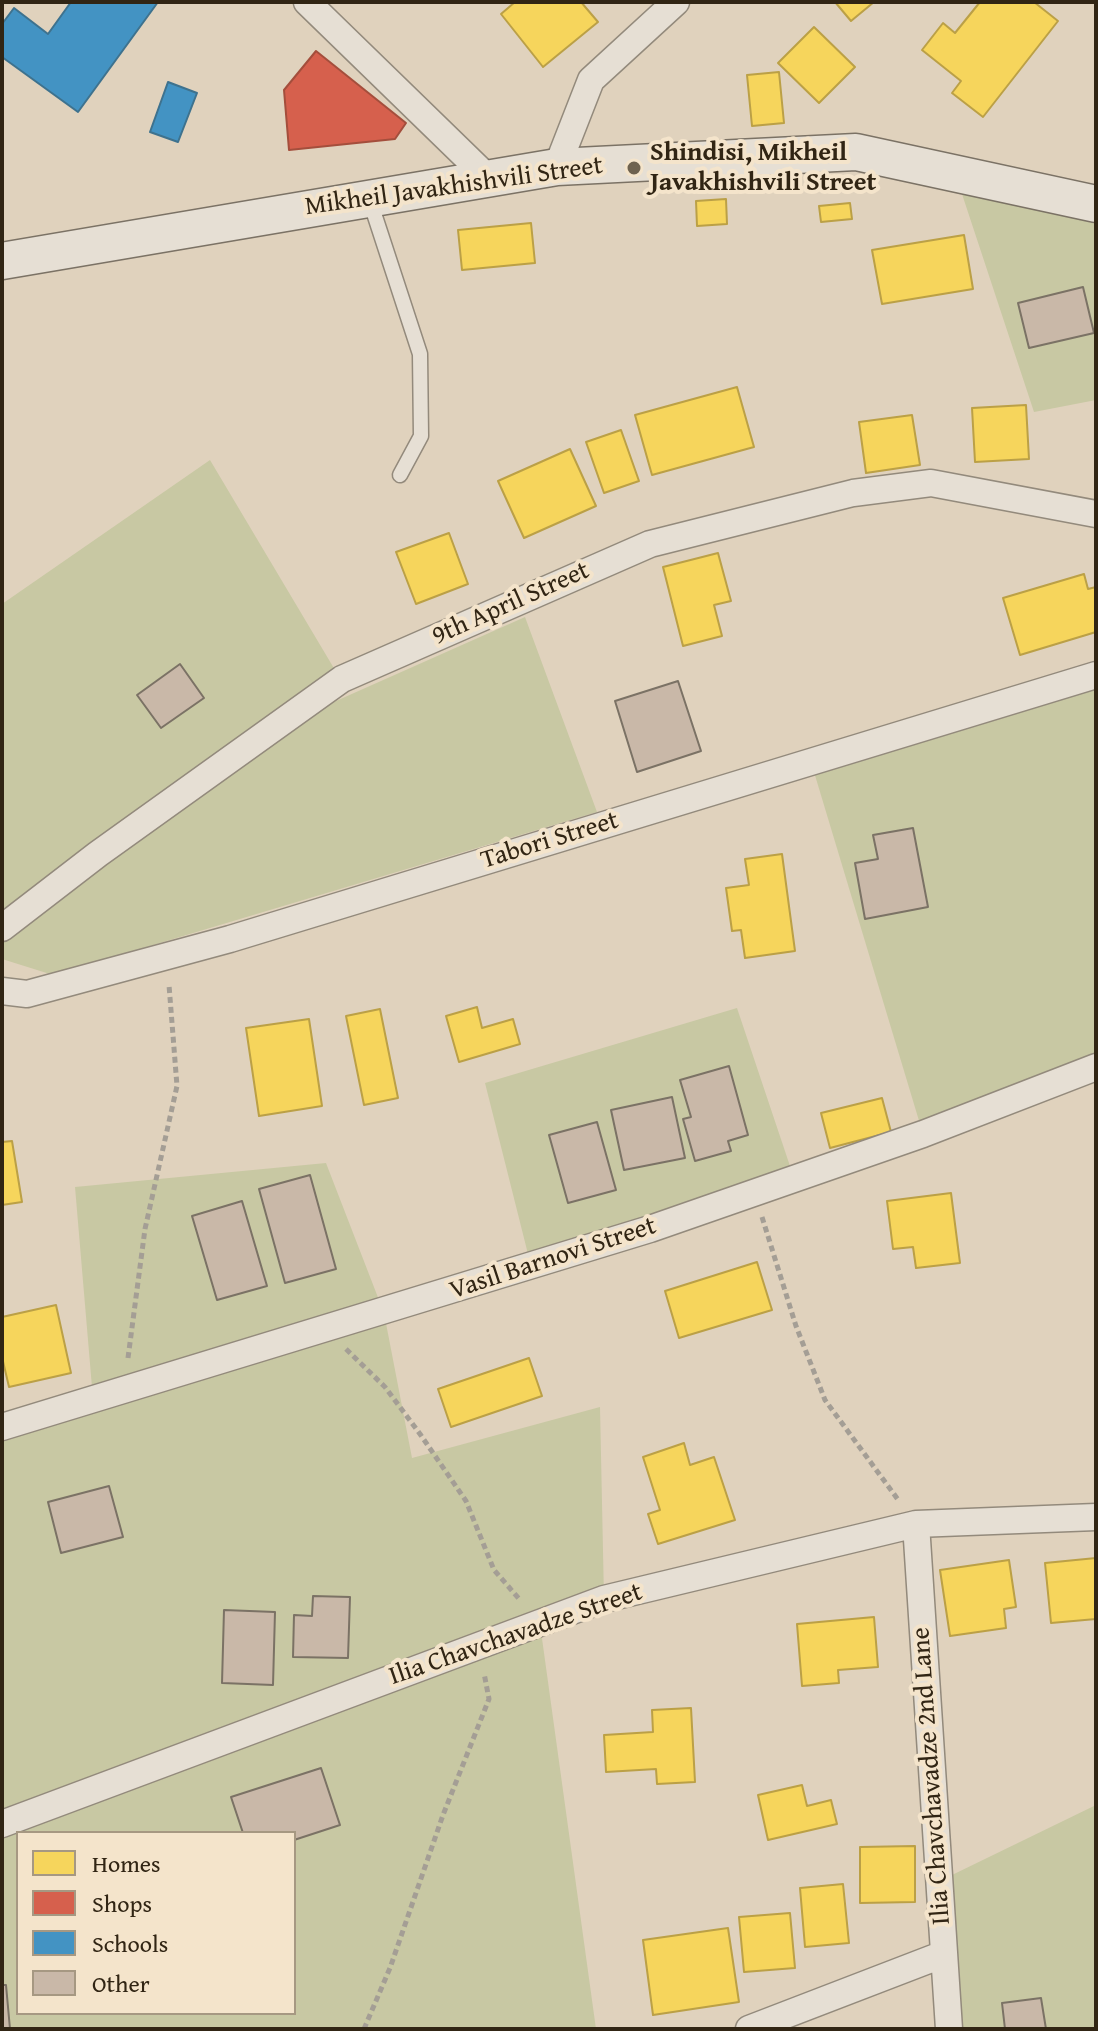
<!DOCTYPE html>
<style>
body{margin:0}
#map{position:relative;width:1098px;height:2031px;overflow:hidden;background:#e0d2bd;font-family:"Gentium Book Plus",serif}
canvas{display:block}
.frame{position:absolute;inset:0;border:4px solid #312514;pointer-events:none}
.legend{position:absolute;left:16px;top:1831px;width:280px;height:184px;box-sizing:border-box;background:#f4e4cb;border:2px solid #a69882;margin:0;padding:10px 14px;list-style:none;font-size:24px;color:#312514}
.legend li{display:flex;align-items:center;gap:16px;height:40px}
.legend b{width:40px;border:2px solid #a69882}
</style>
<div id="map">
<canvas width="1098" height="2031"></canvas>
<div class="frame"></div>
<ul class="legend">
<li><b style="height:22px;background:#f6d55c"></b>Homes</li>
<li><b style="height:22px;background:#d6604d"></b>Shops</li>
<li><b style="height:22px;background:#4393c3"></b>Schools</li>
<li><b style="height:22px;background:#c9b8a8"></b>Other</li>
</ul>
</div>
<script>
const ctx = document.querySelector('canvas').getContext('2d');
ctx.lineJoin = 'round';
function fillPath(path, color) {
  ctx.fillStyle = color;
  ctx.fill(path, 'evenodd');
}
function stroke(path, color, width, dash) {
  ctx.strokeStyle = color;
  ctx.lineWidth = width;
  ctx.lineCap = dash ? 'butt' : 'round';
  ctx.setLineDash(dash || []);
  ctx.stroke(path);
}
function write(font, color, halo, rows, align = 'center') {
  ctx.font = font + ' "Gentium Book Plus",serif';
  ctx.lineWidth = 8;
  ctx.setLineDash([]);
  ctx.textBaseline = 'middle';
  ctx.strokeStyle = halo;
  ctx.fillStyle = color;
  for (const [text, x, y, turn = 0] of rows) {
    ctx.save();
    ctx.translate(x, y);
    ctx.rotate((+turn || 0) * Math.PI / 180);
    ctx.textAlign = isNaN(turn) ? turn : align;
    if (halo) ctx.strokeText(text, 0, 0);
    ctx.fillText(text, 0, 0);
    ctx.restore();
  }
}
fillPath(new Path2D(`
 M960,188L1096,224V400L1034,412Z
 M210,460L335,670L2,928V604Z
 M525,617L597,812L53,975L2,959V942L318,709Z
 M1096,675V1067L923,1134L811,762Z
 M737,1008L794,1178L531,1266L485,1083Z
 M326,1163L384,1313L412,1458L600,1407L604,1599L540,1624L596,2029H2V1427L93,1399L75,1187ZM18,1833H294V2013H18Z
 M1096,1805V2029H962L952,1875Z`), '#c8c8a3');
const homes = new Path2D(`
 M515,2H581L598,22L543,67L501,14Z
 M835,2H874L851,21Z
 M980,2H1034L1058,21L983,117L952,93L961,81L922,50L943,23L955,33Z
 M814,27L855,67L819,103L778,63Z
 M779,72L784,123L752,126L747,75Z
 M726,199L727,224L697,226L696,201Z
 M850,203L852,219L821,222L819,206Z
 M531,223L535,263L462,270L458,230Z
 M964,235L973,289L882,304L872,250Z
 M737,387L754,447L652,475L635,415Z
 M1026,405L1029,459L975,462L972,408Z
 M912,415L920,465L866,473L859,422Z
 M621,430L639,481L604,493L586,442Z
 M570,449L596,506L524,538L498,481Z
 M449,533L468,584L416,604L396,552Z
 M718,553L731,601L714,605L722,636L683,646L663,567Z
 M1084,574L1088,589L1096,587V632L1020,655L1003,598Z
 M782,854L795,951L745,958L741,930L732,931L726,888L749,885L745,859Z
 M477,1007L482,1028L513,1019L520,1044L459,1062L446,1016Z
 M380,1009L398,1098L364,1105L346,1016Z
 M309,1019L322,1106L259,1116L246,1028Z
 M882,1098L891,1132L830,1148L821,1113Z
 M12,1141L22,1202L2,1205V1142Z
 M951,1193L960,1263L916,1268L913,1247L893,1249L887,1201Z
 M757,1262L772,1310L679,1338L665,1291Z
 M56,1305L71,1373L9,1387L2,1357V1317Z
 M529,1358L542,1396L451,1427L438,1389Z
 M684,1443L690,1465L714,1457L735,1520L658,1544L648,1514L660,1510L643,1457Z
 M1096,1558V1619L1051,1623L1045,1563Z
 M1009,1560L1016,1607L1004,1609L1006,1628L950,1636L940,1570Z
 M874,1617L878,1667L838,1670L839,1683L802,1686L797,1624Z
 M691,1708L695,1782L657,1784L656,1769L606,1772L604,1735L653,1732L652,1710Z
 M802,1785L807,1806L831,1800L837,1824L768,1840L758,1795Z
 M915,1846V1902L860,1903V1847Z
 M843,1884L849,1943L805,1947L800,1888Z
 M790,1913L795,1968L744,1972L739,1917Z
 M728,1928L739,2002L653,2015L643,1940Z`);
fillPath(homes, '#f6d55c');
stroke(homes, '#bba046', 2);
const shops = new Path2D(`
 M316,51L406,123L395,139L289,150L284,90Z`);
fillPath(shops, '#d6604d');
stroke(shops, '#a44e3c', 2);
const schools = new Path2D(`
 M71,2H158L78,112L2,57V24L14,8L48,34Z
 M168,82L197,93L178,142L150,132Z`);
fillPath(schools, '#4393c3');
stroke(schools, '#3e728e', 2);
const building = new Path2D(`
 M1083,287L1094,333L1029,348L1018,303Z
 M180,664L204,698L161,728L137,695Z
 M678,681L701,751L637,772L615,701Z
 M913,828L928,907L865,919L855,863L878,859L873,835Z
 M729,1066L748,1135L728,1141L731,1151L695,1161L683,1119L691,1117L680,1080Z
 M672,1097L685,1158L624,1170L611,1110Z
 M597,1122L616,1190L568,1203L549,1135Z
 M310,1175L336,1269L285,1283L259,1189Z
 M242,1201L267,1286L217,1300L192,1216Z
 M109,1486L123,1537L61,1553L48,1502Z
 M313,1596L350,1597L348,1658L293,1657L294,1615L312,1616Z
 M224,1610L275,1612L273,1685L222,1683Z
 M321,1768L340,1825L294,1840V1833H243L231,1797Z
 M2,1985H6L10,2029H2Z
 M1041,1998L1046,2029H1005L1002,2003Z`);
fillPath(building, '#c9b8a8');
stroke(building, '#7b7265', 2);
const service = new Path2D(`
 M369,198L420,354L421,436L400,475`);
const minor = new Path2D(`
 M307,2L488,178
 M557,167L591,80L676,2
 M2,928L98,854L342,679L650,544L853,493L931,483L1096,514
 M2,991L27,994L230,939L1096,675
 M2,1427L650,1229L923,1134L1096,1067
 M916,1524L949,2029
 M2,1824L604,1599L916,1524L1096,1517
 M749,2029L944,1954`);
const secondary = new Path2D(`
 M2,261L557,167L856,152L1096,204`);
stroke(service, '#938a7c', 17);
stroke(minor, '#938a7c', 29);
stroke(secondary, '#7b7265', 39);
stroke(new Path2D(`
 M762,1217L796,1326L825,1400L899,1501
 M346,1349L385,1387L420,1434L466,1501L494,1570L521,1601
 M128,1358L145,1229L177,1086L169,985
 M364,2029L390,1968L443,1815L489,1699L484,1673`), '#a49e95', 5, [6, 4]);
stroke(service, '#e6dfd4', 14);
stroke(minor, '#e6dfd4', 26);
stroke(secondary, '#e6dfd4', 36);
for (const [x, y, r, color] of [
 [634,168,8,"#6e624f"]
]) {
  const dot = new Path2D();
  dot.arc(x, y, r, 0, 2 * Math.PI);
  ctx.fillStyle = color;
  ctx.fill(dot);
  stroke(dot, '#f4e4cb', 3);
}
write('bold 26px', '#312514', '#f4e4cb', [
 ["Shindisi, Mikheil",650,153],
 ["Javakhishvili Street",650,183]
], 'left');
write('26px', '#312514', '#f4e4cb', [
 ["Mikheil Javakhishvili Street",454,187,-8],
 ["9th April Street",511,604,-24],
 ["Tabori Street",550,841,-17],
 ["Vasil Barnovi Street",553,1259,-18],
 ["Ilia Chavchavadze Street",516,1635,-19],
 ["Ilia Chavchavadze 2nd Lane",932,1776,-94]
]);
</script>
